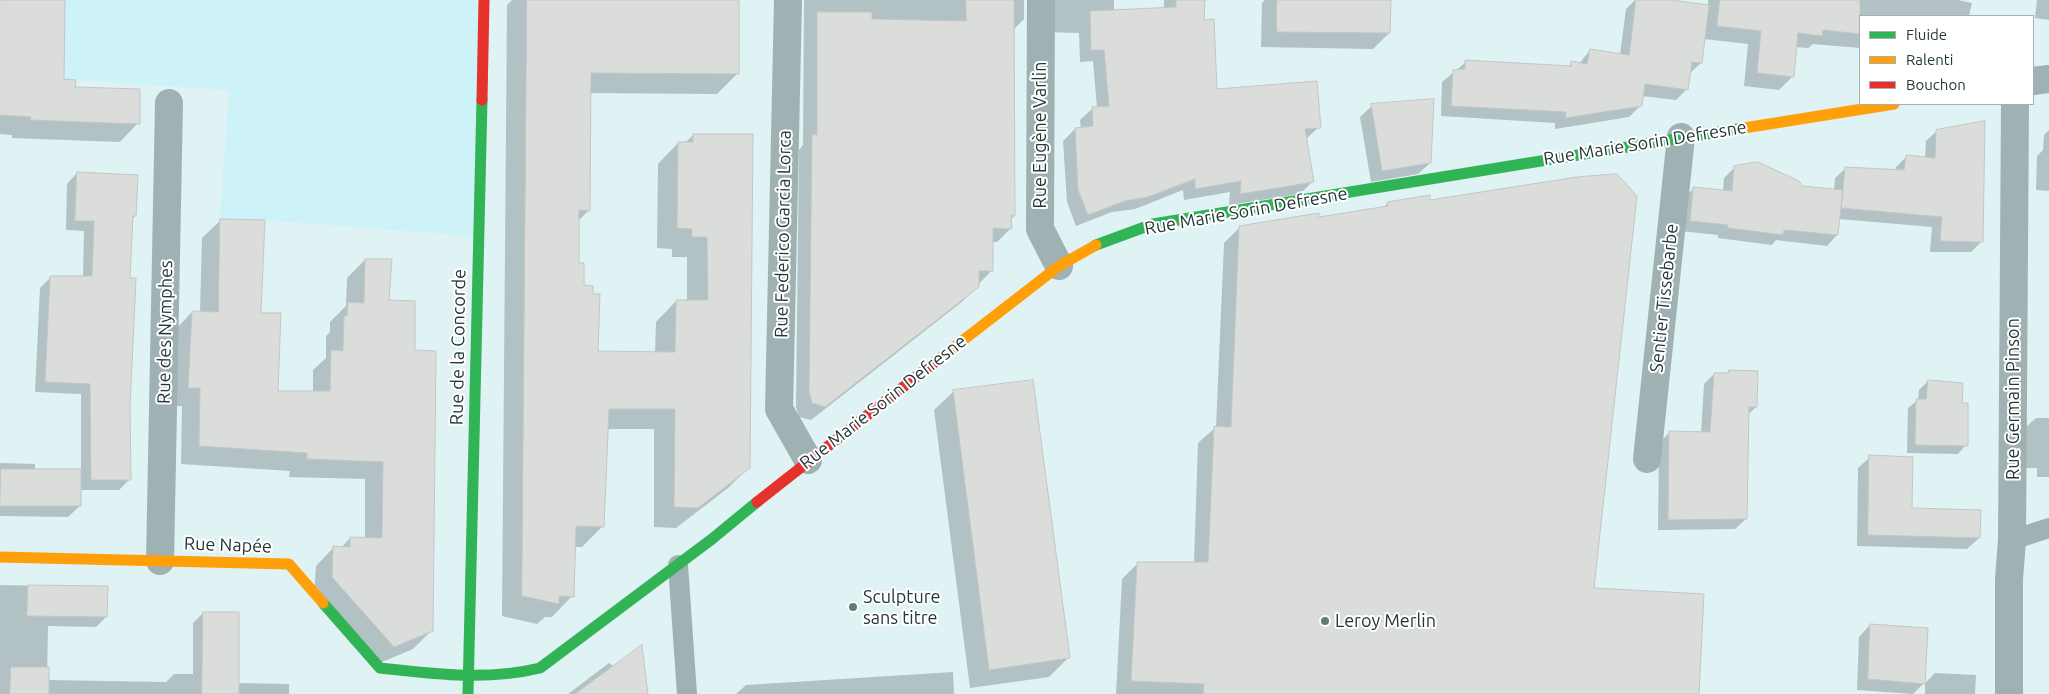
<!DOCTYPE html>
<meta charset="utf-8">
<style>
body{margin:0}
#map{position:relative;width:2049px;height:694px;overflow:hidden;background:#dff2f4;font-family:Ubuntu,sans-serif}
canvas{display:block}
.legend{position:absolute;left:1859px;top:15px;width:175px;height:90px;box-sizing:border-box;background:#fff;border:1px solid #a8afb0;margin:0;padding:6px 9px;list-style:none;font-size:15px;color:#263739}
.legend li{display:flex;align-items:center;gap:10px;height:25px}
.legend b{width:25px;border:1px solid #a8afb0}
</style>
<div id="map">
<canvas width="2049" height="694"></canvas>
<ul class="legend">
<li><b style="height:6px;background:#30b455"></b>Fluide</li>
<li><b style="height:6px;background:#ff9f0a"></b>Ralenti</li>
<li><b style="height:6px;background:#e5322d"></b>Bouchon</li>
</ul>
</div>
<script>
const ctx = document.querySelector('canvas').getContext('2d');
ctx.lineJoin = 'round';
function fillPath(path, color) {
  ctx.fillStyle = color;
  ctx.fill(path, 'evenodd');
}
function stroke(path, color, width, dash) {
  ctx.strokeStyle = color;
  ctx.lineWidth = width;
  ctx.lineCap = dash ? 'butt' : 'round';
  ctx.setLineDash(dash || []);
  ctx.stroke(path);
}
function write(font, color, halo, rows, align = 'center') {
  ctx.font = font + ' Ubuntu,sans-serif';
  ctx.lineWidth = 4;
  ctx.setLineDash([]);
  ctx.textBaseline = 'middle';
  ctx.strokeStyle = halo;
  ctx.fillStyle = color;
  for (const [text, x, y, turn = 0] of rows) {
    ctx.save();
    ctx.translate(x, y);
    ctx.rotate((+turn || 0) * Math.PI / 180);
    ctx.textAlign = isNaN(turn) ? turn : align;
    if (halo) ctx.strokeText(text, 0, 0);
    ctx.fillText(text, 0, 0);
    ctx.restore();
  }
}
fillPath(new Path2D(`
 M0,0H484L478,238L434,233L265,220L220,219L229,90L76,80L0,77Z`), '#cdf2f8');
fillPath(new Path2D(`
 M0,0H64L63,80L138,123L120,142L12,138V135L0,134Z
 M512,0H738L737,74L717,94L589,93V210L578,221V265L596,352L655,353L656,322L676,301H687V257H672V249L657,248L658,164L678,143H685L693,135L749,467L728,488L676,528L654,527V429H607L603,526L582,547H574L572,596L552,617H545L537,624L502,616L507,5Z
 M804,0H1024V19L1013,30L1014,216L1010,220V229L997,242H991L992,270L963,301L811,420L799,417L796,407L799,150L803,145Z
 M1039,0H1114V11L1164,9V0H1203V21L1215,91L1319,127L1306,139L1312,182L1300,194L1229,205L1230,192L1184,200L1183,190L1135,209L1112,212L1076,226L1067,202L1063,141L1075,129H1081L1080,120L1092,109L1097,108L1093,61L1080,62L1079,33L1045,32Z
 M1265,0H1390L1389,33L1373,49L1261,47L1262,3Z
 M1635,0L1708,6V0H1958L1972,3L1969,16H1860V48L1813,44L1808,48L1795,47L1792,77L1779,90L1744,86L1748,44L1704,39L1701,63L1689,74L1687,89L1676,100L1642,96L1641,105L1629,117L1555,129V123L1441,116L1442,82L1466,62L1567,68L1572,63L1579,64L1590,50L1620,55L1626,9Z
 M2037,0H2049V20L2035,18Z
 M1372,106L1430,163L1418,174L1371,182L1360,117Z
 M2049,130V191L2036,190L2037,156L2043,150L2044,135Z
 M1937,131L1982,241L1971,252H1930L1932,227L1839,219L1837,235L1827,246L1776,240L1772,245L1718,238V235L1680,231L1683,199L1693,189L1723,192L1724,178L1735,167L1801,187L1834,191L1835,178L1846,168L1895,170L1896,167L1906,157L1925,159L1926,141Z
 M77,173L135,216L131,220L129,279L130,479L119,490H80V506L68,517L0,516V463L35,464V469L81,470V394L35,392L40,288L50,278H83L84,231L66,230L67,184Z
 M1428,202L1592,589L1697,694H1116L1122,579L1138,563H1194L1198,443L1216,427L1224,243L1240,227L1382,209L1388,203Z
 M221,220L260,314L277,392L313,393V370L326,358V336L330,332V322L346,306L347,278L365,260L414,351L432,630L413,649L375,665L314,596L316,566L334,547L341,548L350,538L365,539V479L289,477L290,471L181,464L182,406H170L174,331L192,312H200L202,238Z
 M1729,372L1756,407L1748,415L1746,519L1735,529L1658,530L1659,443L1670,432L1701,433L1704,384L1714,374H1726Z
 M1928,381L1961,404L1966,445L1958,454L1907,453L1908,408L1918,400L1919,390Z
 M954,391L1068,658L1049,677L970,688L934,410Z
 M2036,418H2049V477H2037V468H2024L2025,428Z
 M1870,457L1910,509L1979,538L1967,549L1857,546L1858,468Z
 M0,585L106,587V617L96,627L48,626L47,680L166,682L174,674H193V623L203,613L238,683L289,684V694H0Z
 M1870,625L1923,684L1913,694L1857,690L1859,637Z
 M609,663L647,694H568Z
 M953,672L954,694H736L746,685Z
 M1935,673L1976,675L1975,694H1925V683Z`), '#0003');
const building = new Path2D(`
 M0,0H65L64,79L76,80L75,87L140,89V124L30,120L31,117L0,115Z
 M527,0H739V74L591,73L590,211L579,210V263H584V285L593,286V294H600L598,351L675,352L676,300H708L707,237H692V229L677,228L678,142H693V134H753L750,468L698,508L674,507L675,409H609L604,527L576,526L574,597L559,596V604L522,596Z
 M966,0H1014L1015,216L1011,215L1012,229L993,228V271H979V287L825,407L812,403L809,392L812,134L817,135V12H872V19L966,21Z
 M1176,0H1205L1204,20L1214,19L1217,89L1317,81L1321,128L1305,129L1314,182L1240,194L1241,181L1195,189V179L1148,197L1125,201L1088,215L1078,190L1075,128L1093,126L1092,107L1109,106L1104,50H1091L1090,11L1176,7Z
 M1277,0H1391L1390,33L1277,32Z
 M1636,0H1671L1709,5L1702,63L1692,62L1688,90L1645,84L1642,106L1565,118L1566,112L1451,106L1453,70L1465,69V60L1571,66V61L1587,64L1590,49L1629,55Z
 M1720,0H1860V34L1823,30L1822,36L1798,33L1794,77L1757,73L1761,31L1717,26Z
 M1434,99L1431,163L1382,171L1371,104Z
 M1985,121L1983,242L1940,241L1942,217L1841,208L1845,167L1904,170L1906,155L1935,158L1936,130Z
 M1758,162L1799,181L1802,186L1843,190L1838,235L1784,230L1783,235L1728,228V225L1690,221L1693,187L1732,191L1734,166Z
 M77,172L138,175L136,216H133L130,278H136L130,407L131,480H91L90,384L45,382L50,276H92L94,221H75Z
 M1617,174L1637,196L1594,588L1704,594L1699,694H1203L1204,684L1131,681L1137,562H1208L1214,426L1231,427L1239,226L1319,213V217L1388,206L1387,202L1430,195V200L1577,177Z
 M220,219L265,220L261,313H281L278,391H330L331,350L343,351L344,316H347L348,302L364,303L365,259H392L389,300L415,301V350L436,351L433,631L394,647L332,577L333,546L350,547V537L382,538L383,462L307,459V453L199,446L200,388H188L192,311L218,312Z
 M1729,370L1758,371L1757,407H1749L1747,519L1668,520L1669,431L1710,432L1714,373H1728Z
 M1033,380L1070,658L989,670L953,390Z
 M1928,380L1963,383L1962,403H1968V446L1915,445L1916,399H1926Z
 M1869,455L1913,457L1912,508L1981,510L1980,538L1868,535Z
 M1,469H81V506H0Z
 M28,585L108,586L107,617L27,616Z
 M203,612H239V694H202Z
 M1870,624L1928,628L1925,684L1868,679Z
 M642,645L648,694H575Z
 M11,667H49V694H10Z`);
fillPath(building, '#dbdddb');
stroke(building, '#c4c5c5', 1);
stroke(new Path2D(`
 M2012,540L2049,528
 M678,565L687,694`), '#a0b1b3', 20);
stroke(new Path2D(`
 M788,0L779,409L808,460
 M1041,0L1040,229L1059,266
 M2033,81L2049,79
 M1647,459L1681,137
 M160,561L169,103
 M2009,694V579L2012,540L2015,104`), '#a0b1b3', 28);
stroke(new Path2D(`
 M1096,245L1153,224L1744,128
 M323,603L380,668C434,674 486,681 540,668L712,539L757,502
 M468,693L482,100`), '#30b455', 11);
stroke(new Path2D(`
 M1744,128L1894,104
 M935,362L1059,266L1096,245
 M0,557L289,564L323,603`), '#ff9f0a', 11);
stroke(new Path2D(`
 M482,100L484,0
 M757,502L935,362`), '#e5322d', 11);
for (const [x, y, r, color] of [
 [853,607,5,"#67787a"],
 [1325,621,5,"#67787a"]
]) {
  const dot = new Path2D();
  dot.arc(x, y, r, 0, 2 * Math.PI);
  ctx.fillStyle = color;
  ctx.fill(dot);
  stroke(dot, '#fff', 2);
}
write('18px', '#263739', '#fff', [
 ["Rue Eugène Varlin",1040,135,-90],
 ["Rue Marie Sorin Defresne",1645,143,-9],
 ["Rue Marie Sorin Defresne",1246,211,-10],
 ["Rue Federico Garcia Lorca",783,234,-89],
 ["Sentier Tissebarbe",1664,298,-84],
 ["Rue des Nymphes",165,332,-89],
 ["Rue de la Concorde",458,347,-89],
 ["Rue Germain Pinson",2013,399,-90],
 ["Rue Marie Sorin Defresne",883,402,-38],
 ["Rue Napée",228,545,2]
]);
write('18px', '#263739', '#fff', [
 ["Sculpture",863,597],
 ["sans titre",863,618],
 ["Leroy Merlin",1335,621]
], 'left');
</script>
